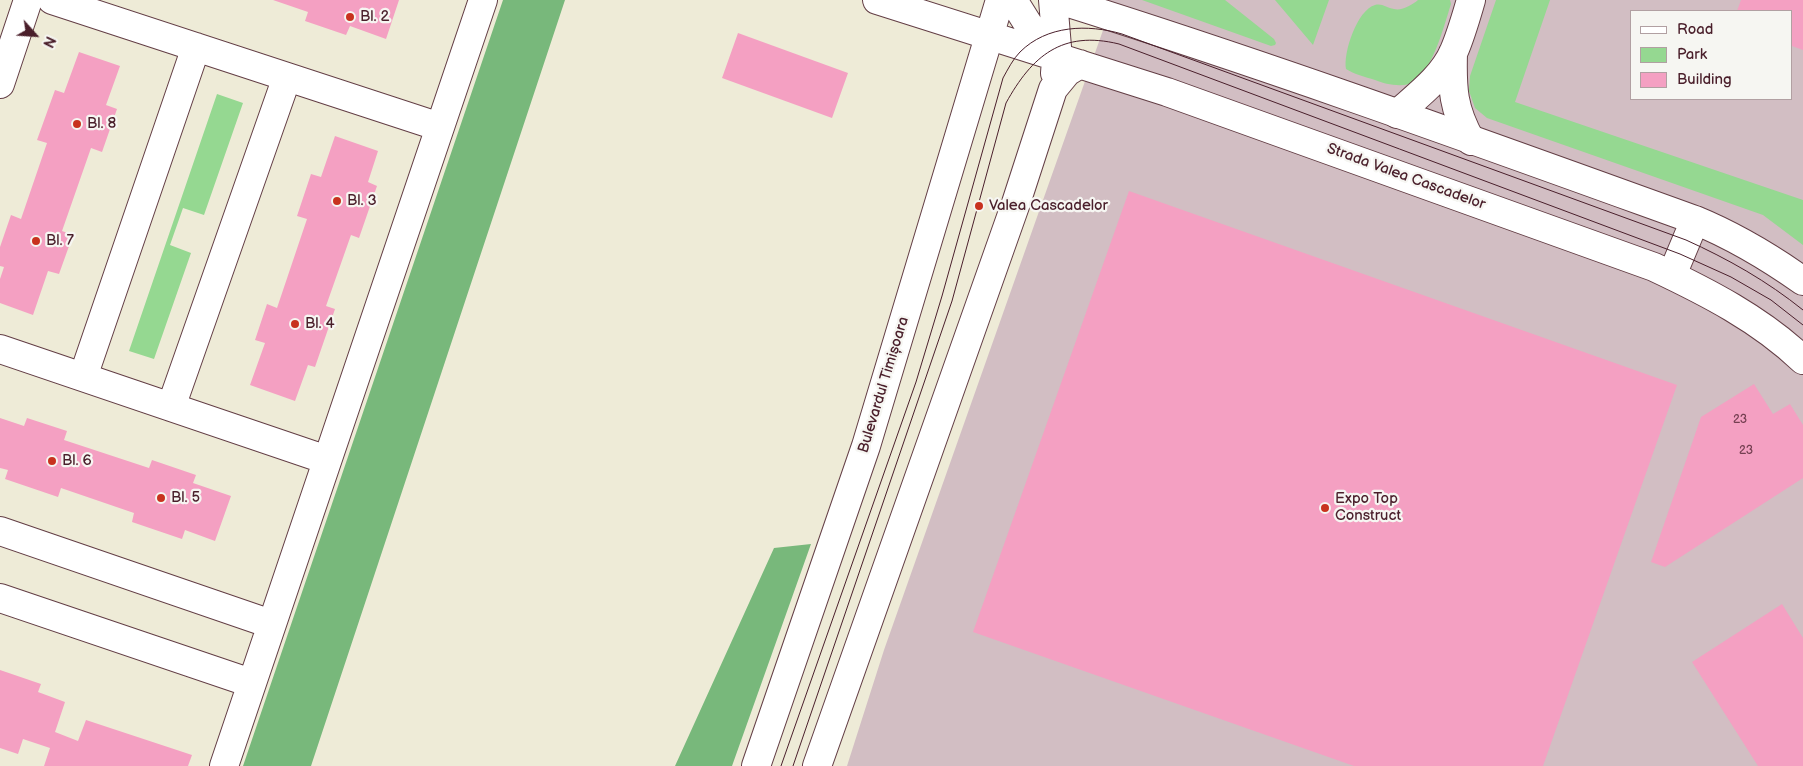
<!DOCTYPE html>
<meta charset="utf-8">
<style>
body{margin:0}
#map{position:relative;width:1803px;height:766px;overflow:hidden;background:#eeebd7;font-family:"Balsamiq Sans",sans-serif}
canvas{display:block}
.legend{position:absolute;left:1630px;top:10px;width:162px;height:90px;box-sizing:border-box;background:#f6f6f2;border:1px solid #b1a0a2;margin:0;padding:6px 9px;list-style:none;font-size:15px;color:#4a1f2b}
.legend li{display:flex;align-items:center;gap:10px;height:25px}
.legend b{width:25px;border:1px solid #b1a0a2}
.north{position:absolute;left:10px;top:10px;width:50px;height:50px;-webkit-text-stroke:4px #f6f6f2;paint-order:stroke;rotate:116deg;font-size:14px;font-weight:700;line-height:20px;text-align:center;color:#4a1f2b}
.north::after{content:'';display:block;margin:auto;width:18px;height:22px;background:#4a1f2b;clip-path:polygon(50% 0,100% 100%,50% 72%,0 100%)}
</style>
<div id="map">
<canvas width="1803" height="766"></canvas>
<ul class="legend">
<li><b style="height:6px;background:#fff"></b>Road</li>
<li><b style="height:14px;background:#95d891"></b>Park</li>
<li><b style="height:14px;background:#f4a0c2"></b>Building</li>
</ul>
<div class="north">N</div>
</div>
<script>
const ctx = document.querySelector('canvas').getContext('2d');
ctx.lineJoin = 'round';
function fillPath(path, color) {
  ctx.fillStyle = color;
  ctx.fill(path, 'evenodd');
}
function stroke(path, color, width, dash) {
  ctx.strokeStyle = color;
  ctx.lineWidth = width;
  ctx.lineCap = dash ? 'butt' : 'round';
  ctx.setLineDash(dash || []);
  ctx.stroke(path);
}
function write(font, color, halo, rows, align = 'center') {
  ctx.font = font + ' "Balsamiq Sans",sans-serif';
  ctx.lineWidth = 4.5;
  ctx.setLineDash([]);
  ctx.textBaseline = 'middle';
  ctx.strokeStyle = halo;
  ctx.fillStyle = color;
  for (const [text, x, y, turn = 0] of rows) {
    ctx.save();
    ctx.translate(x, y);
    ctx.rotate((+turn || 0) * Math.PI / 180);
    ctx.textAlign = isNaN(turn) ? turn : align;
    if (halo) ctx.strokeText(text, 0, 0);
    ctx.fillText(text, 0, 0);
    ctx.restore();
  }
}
fillPath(new Path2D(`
 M1107,0H1803V766H847L884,650L1113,2ZM1632,11H1792V99H1632Z`), '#d2bec3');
fillPath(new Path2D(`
 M1142,0H1225L1274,39L1276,43L1275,45L1271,46Z
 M1275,0H1329L1313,45Z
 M1418,0H1450L1451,4C1444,25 1432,76 1409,84C1398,87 1385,84 1375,80C1365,77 1354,74 1346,69C1343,53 1357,10 1375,5C1382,3 1387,8 1394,9C1402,11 1412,5 1418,0Z
 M1496,0H1550L1515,102L1803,200V245L1763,215L1487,118L1475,108L1469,91L1470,76Z
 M217,94L243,103L204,215L183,208L170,245L191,253L154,359L129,351Z`), '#95d891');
fillPath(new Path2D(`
 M503,0H565L311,766H243Z
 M811,544L732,766H675L774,548Z`), '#78b87b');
fillPath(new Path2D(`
 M273,0H399L386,39L350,26L346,35L305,21L308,12Z
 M1741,0H1803V50L1792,46V11H1737Z
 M738,33L848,73L832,118L722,78Z
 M79,52L120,66L106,105L117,109L102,152L91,148L62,231L73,235L59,274L48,271L33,315L0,303V279L4,267L0,266V247L11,215L21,219L47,143L37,140L55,90L64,93Z
 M335,136L378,151L368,182L377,186L359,238L351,235L326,306L335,309L315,367L308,365L295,401L250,385L265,343L255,340L267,304L277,308L307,219L297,216L311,174L321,177Z
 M1129,191L1677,385L1543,766H1354L973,632Z
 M1754,384L1773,414L1790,404L1803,425V478L1665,567L1651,562L1701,417Z
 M0,418L24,426L27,418L67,431L64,440L149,468L152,460L196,475L193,483L231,496L215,541L185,530L182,539L132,522L134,513L61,488L58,497L5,479L8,470L0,468Z
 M1782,604L1803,638V766H1758L1692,662Z
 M0,670L41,684L38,692L65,702L55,732L78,741L86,720L192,755L188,766H44L50,748L23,739L18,754L0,748Z`), '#f4a0c2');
const minor = new Path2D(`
 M52,0L440,127
 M1453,53C1452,89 1453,109 1471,141
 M0,84L28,0
 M1397,114C1417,96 1443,77 1454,51C1461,35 1466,17 1471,0
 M0,349L327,460
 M83,377L196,47
 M171,407L287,77
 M0,531L271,624
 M0,598L251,683
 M224,766L483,0`);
const major = new Path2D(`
 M877,0L1167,92L1654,267C1707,292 1760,319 1803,360
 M1013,0L1033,32L1054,54
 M1053,0L1057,47L1055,73
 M1059,0C1273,67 1484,144 1695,220C1734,236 1769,257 1803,281
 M1672,275L1695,220
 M756,766L866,446L1000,0
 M817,766L1016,203L1053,89L1067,72L1080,64`);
stroke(minor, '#633e45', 30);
stroke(major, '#633e45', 30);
stroke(minor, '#fff', 28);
stroke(major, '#fff', 28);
stroke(new Path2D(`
 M781,766L916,382L942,296L1003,78C1008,69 1013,59 1020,52C1047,25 1088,24 1122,34L1686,240C1728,259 1767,281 1803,310
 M793,766L952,301L1006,103C1032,56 1062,30 1119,44L1680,254L1731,277L1771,300L1803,325`), '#4a1f2b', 1);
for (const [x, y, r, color] of [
 [350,17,5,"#c8321e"],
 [77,124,5,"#c8321e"],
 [337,201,5,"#c8321e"],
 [979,206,5,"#c8321e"],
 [36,241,5,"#c8321e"],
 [295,324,5,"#c8321e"],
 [52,461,5,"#c8321e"],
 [161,498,5,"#c8321e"],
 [1325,508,5,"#c8321e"]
]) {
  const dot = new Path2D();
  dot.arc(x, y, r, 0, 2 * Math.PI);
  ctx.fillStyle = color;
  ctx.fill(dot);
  stroke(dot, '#f6f6f2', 2);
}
write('12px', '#743f51', null, [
 ["23",1740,420],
 ["23",1746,451]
]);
write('15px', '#4a1f2b', '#f6f6f2', [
 ["Bl. 2",360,17],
 ["Bl. 8",87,124],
 ["Bl. 3",347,201],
 ["Valea Cascadelor",989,206],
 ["Bl. 7",46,241],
 ["Bl. 4",305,324],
 ["Bl. 6",62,461],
 ["Bl. 5",171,498],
 ["Expo Top",1335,499],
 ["Construct",1335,516]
], 'left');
write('15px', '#4a1f2b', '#f6f6f2', [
 ["Strada Valea Cascadelor",1406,177,20],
 ["Bulevardul Timișoara",884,385,-73]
]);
</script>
